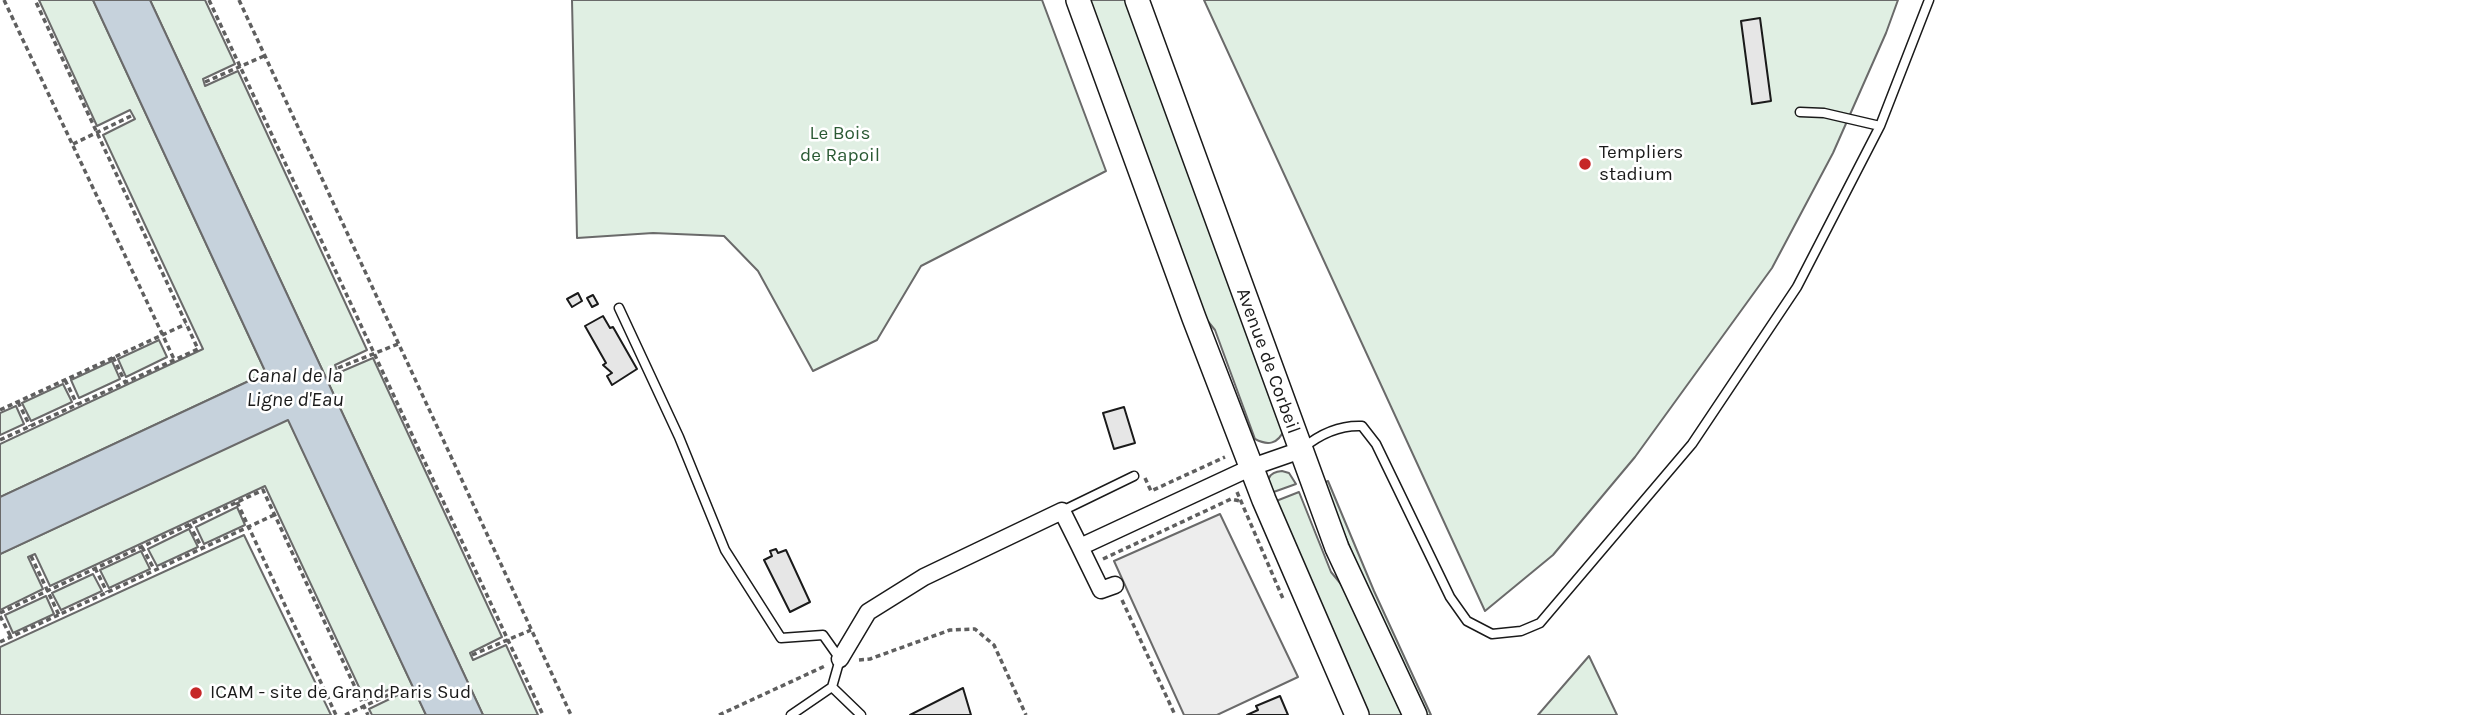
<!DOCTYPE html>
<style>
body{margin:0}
canvas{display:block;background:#fff}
</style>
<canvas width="2484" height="715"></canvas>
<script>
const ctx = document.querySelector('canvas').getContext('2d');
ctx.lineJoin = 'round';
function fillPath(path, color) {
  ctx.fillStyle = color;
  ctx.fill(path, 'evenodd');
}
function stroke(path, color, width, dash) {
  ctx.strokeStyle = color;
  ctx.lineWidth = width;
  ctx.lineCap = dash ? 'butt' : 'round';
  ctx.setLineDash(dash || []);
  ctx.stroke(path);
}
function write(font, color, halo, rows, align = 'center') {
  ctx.font = font + ' Karla,sans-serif';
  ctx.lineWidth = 5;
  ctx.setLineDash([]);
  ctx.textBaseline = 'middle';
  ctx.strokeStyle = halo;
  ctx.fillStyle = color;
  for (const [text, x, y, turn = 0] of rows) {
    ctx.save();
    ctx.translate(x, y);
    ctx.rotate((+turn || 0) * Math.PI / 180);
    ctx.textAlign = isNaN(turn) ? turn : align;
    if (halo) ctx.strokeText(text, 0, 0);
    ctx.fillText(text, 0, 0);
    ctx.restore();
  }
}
const green = new Path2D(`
 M39,0H93L266,373L0,497V444L203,349L103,135L135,119L130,110L97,126Z
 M150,0H205L235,64L203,79L205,86L238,71L367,350L335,365L338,373L373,358L502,637L470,653L473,660L506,645L538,715H483Z
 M572,0H1042L1106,171L921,266L877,340L813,371L758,271L724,236L653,233L577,238Z
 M1087,0H1127L1284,430C1278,444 1268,446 1255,439L1215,330L1202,314Z
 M1204,0H1898L1886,33L1833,153L1772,268L1635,457L1553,555L1485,611Z
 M159,340L167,357L126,377L118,359Z
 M112,361L120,379L79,398L71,380Z
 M63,384L72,402L31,421L22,403Z
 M16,406L24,424L0,435V413Z
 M288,419L426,715H372L369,709L400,694L397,686L365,700L265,486L50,586L35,554L28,557L43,589L0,610V554Z
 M1282,471L1289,473L1296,484L1268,494C1267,481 1267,472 1282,471Z
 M1328,481L1374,591L1431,715H1424L1367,589L1323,483Z
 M1299,492L1331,572L1350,595L1406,715H1364L1271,503Z
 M237,507L245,525L204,544L196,527Z
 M189,529L198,547L157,566L148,549Z
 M244,535L331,715H0V647Z
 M141,551L150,569L109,588L100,570Z
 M93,574L102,591L61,610L52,593Z
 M46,596L54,614L13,633L5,615Z
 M1589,656L1617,715H1538Z`);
fillPath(green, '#e0efe3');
stroke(green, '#6a6a6a', 2);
const parking = new Path2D(`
 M1220,514L1298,677L1217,715H1184L1114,561Z`);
fillPath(parking, '#ededed');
stroke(parking, '#6a6a6a', 2);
const water = new Path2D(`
 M93,0H150L483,715H426L288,420L0,554V497L266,373Z`);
fillPath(water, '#c6d2dc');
stroke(water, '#6a6a6a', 2);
const building = new Path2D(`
 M1760,18L1771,101L1752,104L1741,21Z
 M578,293L582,301L572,307L567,299Z
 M593,295L598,304L592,307L587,298Z
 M603,316L610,328L613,327L637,369L612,385L607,376L612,373L603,365L606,363L585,326Z
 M1124,407L1135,443L1114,449L1103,413Z
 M776,549L778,553L786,550L810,602L790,612L764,560L772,556L770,551Z
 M963,688L971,715H910Z
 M1280,696L1288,715H1247L1258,710L1256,706Z`);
fillPath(building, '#e6e6e6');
stroke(building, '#1a1a1a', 2);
const service = new Path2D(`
 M1880,126L1929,0
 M619,308L679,437L725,550L781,638L823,635L840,659L832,687L791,715
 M1303,448C1320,434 1339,425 1362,426L1376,444L1450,597L1467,621L1492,634L1521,631L1540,623L1692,444L1797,287L1880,126L1824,113L1800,112
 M1062,511L1134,476
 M832,687L861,715`);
const minor = new Path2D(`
 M1080,547L1101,590L1115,585
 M840,659L868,612L924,577L1062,511L1080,547L1252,467L1301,450`);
const secondary = new Path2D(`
 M1078,0L1194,318L1264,500L1357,715
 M1137,0L1337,548L1415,715`);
stroke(service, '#1a1a1a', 11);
stroke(minor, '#1a1a1a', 19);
stroke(secondary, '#1a1a1a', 26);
stroke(new Path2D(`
 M4,0L174,359
 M209,0L543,715
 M239,0L571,715
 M205,82L264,56
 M73,144L131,116
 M113,357L125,382
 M338,368L398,344
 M65,380L77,404
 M18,402L30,426
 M0,410L186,324
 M0,440L198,349L35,0
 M1145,478L1151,491L1225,457
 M1237,492L1284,601
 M237,502L336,715
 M189,524L202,548
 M142,547L154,569
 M31,556L59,615
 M1103,559L1231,499L1240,501
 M95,568L107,592
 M1122,600L1175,715
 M0,613L263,490L368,715
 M0,616L11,637
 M0,642L274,515
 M472,655L531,630
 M859,660L870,659L950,630L975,629L994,645L1026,715
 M345,715L399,690
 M719,715L825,666`), '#5f5f5f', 3.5, [5, 3.5]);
stroke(service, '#fff', 8);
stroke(minor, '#fff', 16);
stroke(secondary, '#fff', 23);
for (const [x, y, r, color] of [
 [1585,164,7,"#c62828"],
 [196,693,7,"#c62828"]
]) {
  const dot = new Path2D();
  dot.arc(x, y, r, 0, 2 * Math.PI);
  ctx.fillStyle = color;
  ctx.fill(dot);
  stroke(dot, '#fff', 2.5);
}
write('19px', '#2b5a34', '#fff', [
 ["Le Bois",840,134],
 ["de Rapoil",840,156]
]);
write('19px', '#1a1a1a', '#fff', [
 ["Templiers",1599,153],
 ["stadium",1599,175],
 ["ICAM - site de Grand Paris Sud",210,693]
], 'left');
write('19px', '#1a1a1a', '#fff', [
 ["Avenue de Corbeil",1268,361,70]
]);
write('italic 21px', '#1a1a1a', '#fff', [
 ["Canal de la",295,376],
 ["Ligne d'Eau",295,400]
]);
</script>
